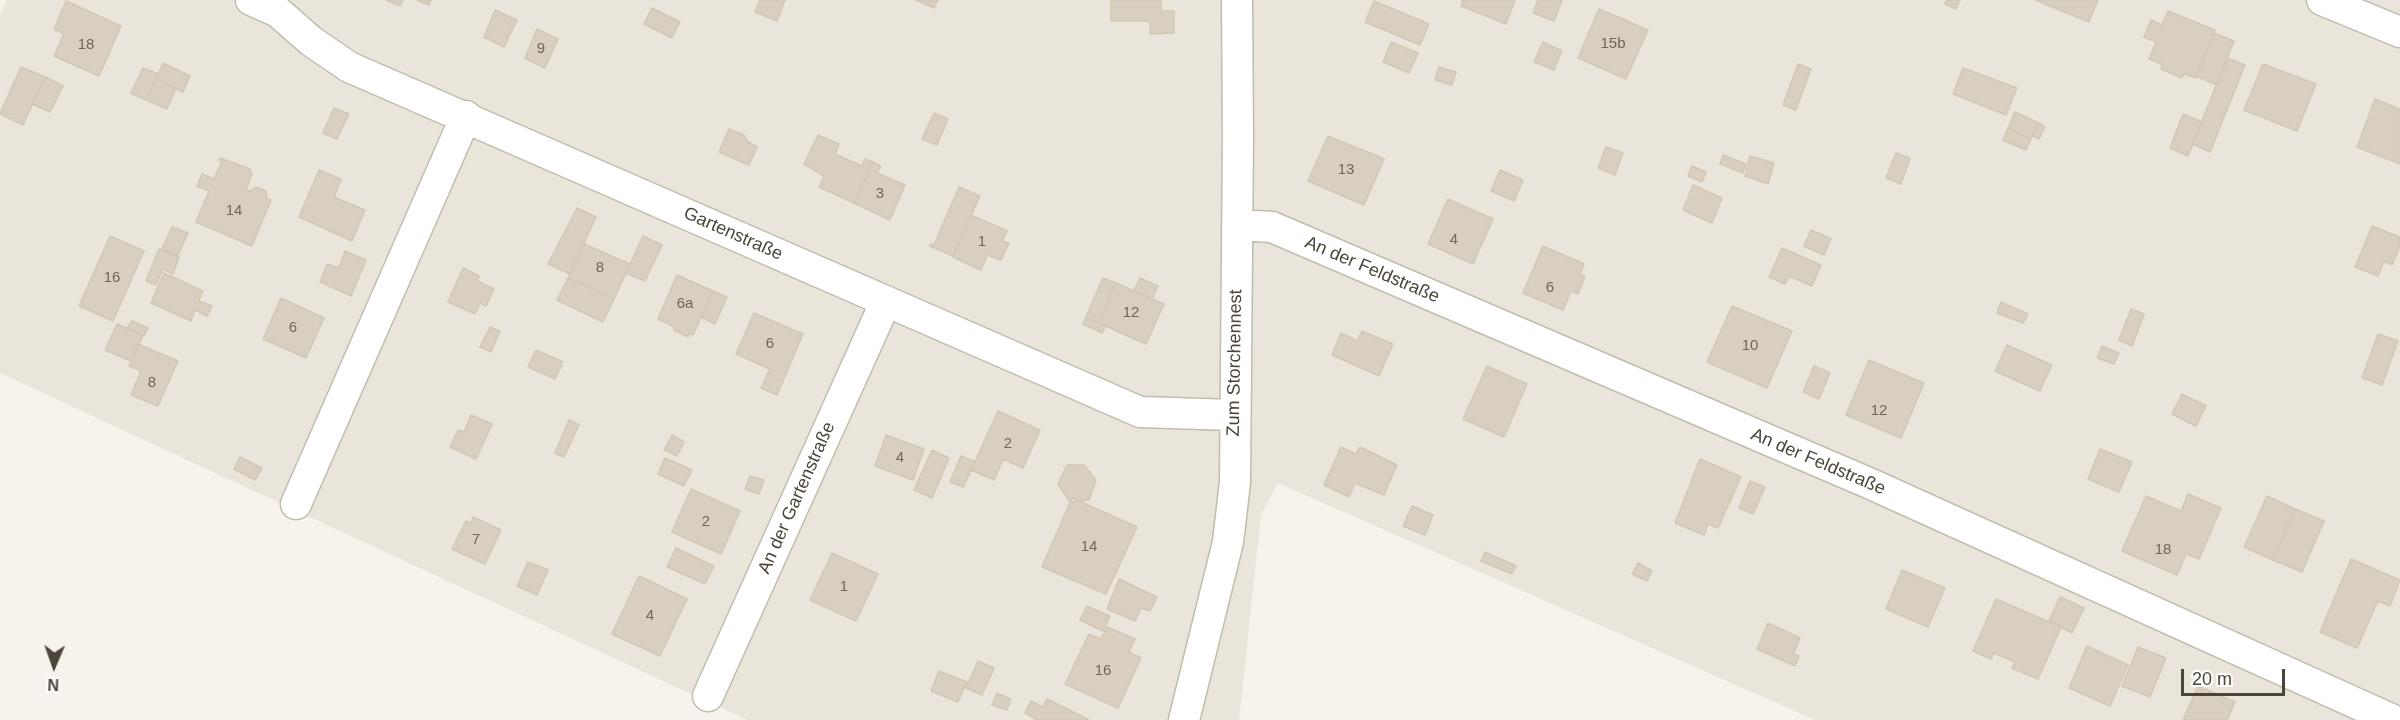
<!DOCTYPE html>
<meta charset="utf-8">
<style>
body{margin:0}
#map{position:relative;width:2400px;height:720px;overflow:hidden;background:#f6f3ec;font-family:Arial,sans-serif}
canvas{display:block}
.north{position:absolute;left:24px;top:636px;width:60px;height:60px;-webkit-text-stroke:4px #fff;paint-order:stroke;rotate:182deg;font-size:16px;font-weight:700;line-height:24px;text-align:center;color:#4b4439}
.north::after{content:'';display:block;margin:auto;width:21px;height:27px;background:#4b4439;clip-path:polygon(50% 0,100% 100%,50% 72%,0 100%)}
.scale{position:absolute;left:2181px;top:669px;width:104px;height:27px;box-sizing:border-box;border:3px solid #4b4439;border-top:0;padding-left:8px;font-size:18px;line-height:21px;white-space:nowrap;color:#4b4439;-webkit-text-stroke:4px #fff;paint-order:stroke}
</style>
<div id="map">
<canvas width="2400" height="720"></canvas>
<div class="north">N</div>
<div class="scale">20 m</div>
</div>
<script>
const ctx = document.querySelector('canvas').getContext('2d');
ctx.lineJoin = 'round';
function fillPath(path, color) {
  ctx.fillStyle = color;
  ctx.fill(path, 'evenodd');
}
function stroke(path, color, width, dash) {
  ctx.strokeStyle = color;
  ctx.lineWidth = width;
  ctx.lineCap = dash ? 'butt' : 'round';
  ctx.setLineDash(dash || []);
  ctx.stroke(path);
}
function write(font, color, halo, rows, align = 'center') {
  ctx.font = font + ' Arial,sans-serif';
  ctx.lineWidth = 5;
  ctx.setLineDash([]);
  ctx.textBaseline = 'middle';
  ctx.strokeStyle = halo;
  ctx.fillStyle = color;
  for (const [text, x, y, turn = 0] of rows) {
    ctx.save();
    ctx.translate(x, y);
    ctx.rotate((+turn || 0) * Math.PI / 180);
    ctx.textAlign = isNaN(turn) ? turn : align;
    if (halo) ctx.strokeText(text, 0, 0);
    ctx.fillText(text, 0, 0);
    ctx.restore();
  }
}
fillPath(new Path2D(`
 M7,0H2400V720H1815L1278,483L1261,515L1239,720H747L0,373V15Z`), '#eae5da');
const building = new Path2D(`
 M386,0H403L400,6Z
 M417,0H431L429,5Z
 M760,0H785L777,21L755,12Z
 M916,0H938L934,8Z
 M1111,0H1161V11H1174V33L1150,34V21H1111Z
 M1463,0H1515L1506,24L1461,6Z
 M1538,0H1562L1554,21L1533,13Z
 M1946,0H1960L1956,9L1945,4Z
 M2035,0H2098L2089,22Z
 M66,1L121,26L99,76L54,56L64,34L54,29Z
 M1374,1L1429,24L1420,45L1365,22Z
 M652,8L680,22L672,38L644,24Z
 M1599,9L1648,30L1626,79L1578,58Z
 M495,10L517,20L504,47L484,37Z
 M2168,11L2215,30L2196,78L2184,74L2182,78L2161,69L2162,64L2149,59L2156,42L2144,37L2151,20L2162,25Z
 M537,29L558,39L545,68L525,58Z
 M2214,33L2234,41L2217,85L2196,76Z
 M1391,42L1418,53L1409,73L1383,62Z
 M1543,42L1562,51L1554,70L1534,62Z
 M2227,58L2245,65L2210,152L2193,144Z
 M163,63L190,76L183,92L156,79Z
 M1798,64L1811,69L1796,110L1783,105Z
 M2263,64L2316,84L2297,131L2244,110Z
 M21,67L45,77L23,125L0,114Z
 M1439,67L1456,72L1452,85L1435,80Z
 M143,68L158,74L146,100L131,93Z
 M1963,68L2017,88L2006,115L1953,94Z
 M45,77L63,86L50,112L32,104Z
 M156,79L176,88L167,109L146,100Z
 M2375,99L2400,109V164L2357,147Z
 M334,108L349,114L337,139L323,133Z
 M2015,112L2038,123L2031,139L2008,128Z
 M934,113L948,119L937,145L922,139Z
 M2183,114L2202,122L2188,156L2170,148Z
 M2038,123L2045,127L2039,139L2033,136Z
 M2008,128L2031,139L2026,150L2003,140Z
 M729,129L744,135L748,142L757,147L749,165L719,152Z
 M818,135L839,144L835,154L862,166L865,159L873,162L854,203L819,187L824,176L804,164Z
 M1328,136L1384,159L1364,205L1308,181Z
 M1606,147L1623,153L1615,175L1598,168Z
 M1896,153L1910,158L1901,184L1886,178Z
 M1723,155L1746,164L1743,173L1720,164Z
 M1750,156L1774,163L1768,184L1745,176Z
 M220,158L250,169L252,174L246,190L250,191L256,187L266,191L267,199L271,200L252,246L196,222L209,191L197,186L202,174L214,179L222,161L219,160Z
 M873,162L881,166L877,173L905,185L890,220L854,203Z
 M1692,166L1706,172L1702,182L1688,176Z
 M319,170L341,179L334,197L365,210L352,241L299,217Z
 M1500,170L1523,180L1514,201L1491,191Z
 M1693,185L1722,198L1712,223L1683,210Z
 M959,187L980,196L953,256L930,246L931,244L934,245Z
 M1448,199L1493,219L1473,264L1428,244Z
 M577,208L596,217L570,274L548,264Z
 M971,215L1007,231L1002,241L1009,243L1001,260L987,255L981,270L953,257Z
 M2372,226L2400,237V246L2392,265L2384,261L2378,276L2355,267Z
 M172,227L188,233L178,255L162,249Z
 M1811,230L1831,239L1824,255L1804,246Z
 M110,236L144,251L113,321L79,306Z
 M643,236L662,245L645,281L626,273Z
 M584,244L630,264L614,299L568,278Z
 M1543,246L1584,264L1580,274L1585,277L1578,294L1571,291L1563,310L1523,293Z
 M1782,248L1821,265L1812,286L1789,276L1785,284L1769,277Z
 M159,249L179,257L173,274L163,269L156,285L146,281Z
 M345,251L366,260L351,296L320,282L327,264L339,268Z
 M463,268L479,276L477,281L494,289L486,306L480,303L475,314L448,302Z
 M164,273L203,291L199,301L212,306L207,316L195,310L191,321L151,303Z
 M677,275L713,291L693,335L689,333L688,337L674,330L675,327L658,319Z
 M568,278L614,299L603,322L557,300Z
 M1103,278L1116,283L1099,323L1086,317Z
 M1140,278L1158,286L1152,299L1134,290Z
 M1116,283L1164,304L1146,344L1099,323Z
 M713,291L727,297L715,324L701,317Z
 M281,298L324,318L306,358L263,339Z
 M2001,302L2028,314L2023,323L1997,313Z
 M1732,306L1792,331L1767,388L1707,362Z
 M2131,309L2144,314L2132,346L2119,340Z
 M754,313L803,334L777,395L761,388L770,369L736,354Z
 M1086,317L1106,326L1102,333L1083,324Z
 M132,321L148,328L144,336L127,328Z
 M117,324L143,336L131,361L105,350Z
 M490,327L500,331L491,352L480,347Z
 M1362,331L1393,344L1379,376L1332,355L1341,333L1357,341Z
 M2378,334L2398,341L2382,385L2362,378Z
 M138,344L178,361L158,406L131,395L141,371L129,366Z
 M2007,345L2052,365L2040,391L1995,371Z
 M2102,346L2119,353L2114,364L2097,358Z
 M536,350L563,362L555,379L528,367Z
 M1869,360L1924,383L1901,438L1846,415Z
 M1487,366L1527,384L1504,437L1463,419Z
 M1814,366L1830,373L1819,399L1803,392Z
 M2182,394L2206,406L2196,426L2172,414Z
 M998,411L1040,430L1023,468L1003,459L994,480L971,470Z
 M471,415L492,424L476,459L450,447L458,430L464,432Z
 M569,420L579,425L564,457L555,453Z
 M672,435L684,442L677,456L664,450Z
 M886,435L924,449L913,480L875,466Z
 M1341,447L1356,454L1360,447L1397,465L1384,495L1355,483L1349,497L1324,485Z
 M2100,449L2132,462L2119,492L2088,479Z
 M932,450L949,458L932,498L914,490Z
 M961,456L975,462L963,487L950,482Z
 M240,457L262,468L255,480L234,469Z
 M665,458L692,470L684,486L658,474Z
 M1700,459L1741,477L1718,528L1708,524L1704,535L1675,523Z
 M1067,465H1084L1096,480L1089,500L1070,502L1058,484Z
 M750,476L764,480L759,494L745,489Z
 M1750,481L1765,487L1753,514L1739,508Z
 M691,489L740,511L721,554L672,532Z
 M2188,494L2221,508L2199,559L2186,554L2177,575L2122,551L2146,496L2181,511Z
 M2267,496L2295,509L2273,560L2244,547Z
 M1072,498L1137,527L1106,594L1042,567Z
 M1412,506L1433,515L1425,535L1403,526Z
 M2295,509L2324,521L2302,572L2273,560Z
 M473,517L501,530L485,564L452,549L466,521L471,523Z
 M676,548L714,566L705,584L667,567Z
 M1485,552L1516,566L1512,574L1481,561Z
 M832,553L878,574L856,621L810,600Z
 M2351,559L2400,580L2390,606L2378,601L2357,648L2320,632Z
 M528,562L548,570L537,595L517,586Z
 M1638,563L1652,571L1647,581L1632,574Z
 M1902,570L1945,588L1928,627L1886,609Z
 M639,576L687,599L660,656L612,634Z
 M1119,579L1157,597L1150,611L1141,608L1135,621L1107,609Z
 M2060,597L2084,608L2072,633L2049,621Z
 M1996,599L2061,627L2038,679L2012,668L2015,662L1994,653L1991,659L1973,651Z
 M1087,606L1110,616L1103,631L1080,620Z
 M1768,623L1800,638L1793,654L1799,656L1795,666L1757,649Z
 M1107,627L1135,639L1129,652L1141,658L1118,708L1065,684L1089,634L1101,639Z
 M2087,646L2128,665L2110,706L2069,688Z
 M2138,647L2166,658L2150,697L2122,686Z
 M978,661L994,668L982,695L966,688Z
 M939,671L967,682L958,702L931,691Z
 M2198,686L2235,702L2227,720H2183Z
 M997,693L1011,699L1007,710L992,705Z
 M1047,699L1089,720H1034L1035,718L1025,713L1031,701L1043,707Z`);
fillPath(building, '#d8cfc1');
stroke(building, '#d3c7b4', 1.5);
const street = new Path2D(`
 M251,0L278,12L311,41L349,67L1140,412L1234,415
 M2322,0L2400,32
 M1237,225L1272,227L1871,484L2393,720
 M296,504L466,116
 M708,696L886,301
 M1184,720L1228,542L1235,482L1238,136L1237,0`);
stroke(street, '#c2bbae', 33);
stroke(street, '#fff', 30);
write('15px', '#6e675b', null, [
 ["15b",1613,44],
 ["18",86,45],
 ["9",541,49],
 ["13",1346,170],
 ["3",880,194],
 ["14",234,211],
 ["4",1454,240],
 ["1",982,242],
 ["8",600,268],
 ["16",112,278],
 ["6",1550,288],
 ["6a",685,304],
 ["12",1131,313],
 ["6",293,328],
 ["6",770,344],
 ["10",1750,346],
 ["8",152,383],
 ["12",1879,411],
 ["2",1008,444],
 ["4",900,458],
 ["2",706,522],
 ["7",476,540],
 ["14",1089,547],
 ["18",2163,550],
 ["1",844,587],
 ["4",650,616],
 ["16",1103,671]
]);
write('18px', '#4b4439', '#fff', [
 ["Gartenstraße",733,234,24],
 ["An der Feldstraße",1372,270,23],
 ["Zum Storchennest",1235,363,-89],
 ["An der Feldstraße",1818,462,23],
 ["An der Gartenstraße",797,498,-66]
]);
</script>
